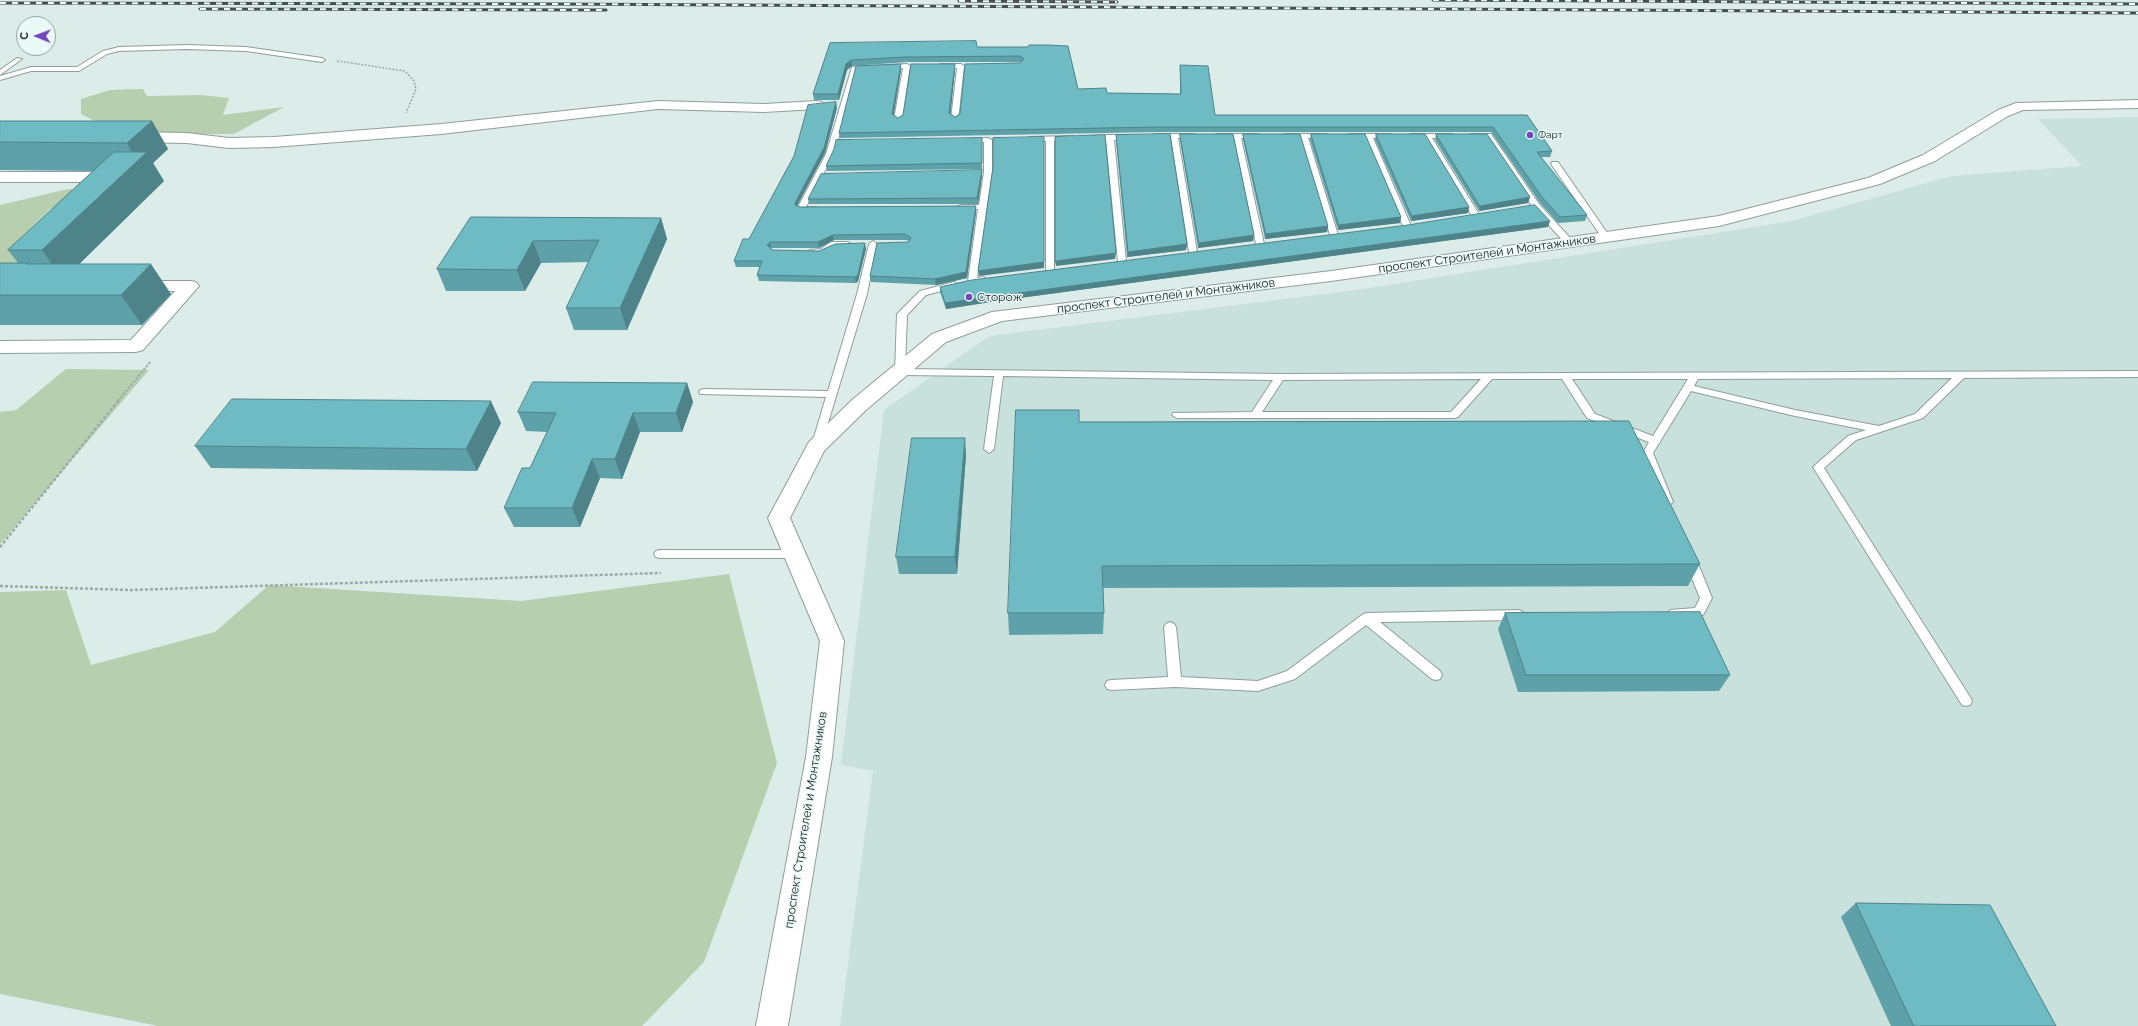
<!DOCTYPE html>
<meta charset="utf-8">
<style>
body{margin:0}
#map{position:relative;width:2138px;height:1026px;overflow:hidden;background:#dcece9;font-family:Raleway,sans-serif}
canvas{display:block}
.north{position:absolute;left:16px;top:16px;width:40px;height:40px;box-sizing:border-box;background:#eafaf7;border:1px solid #96a2a0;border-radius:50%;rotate:271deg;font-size:11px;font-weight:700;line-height:16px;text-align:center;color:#181e1d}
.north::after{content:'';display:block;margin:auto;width:14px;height:18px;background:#7346be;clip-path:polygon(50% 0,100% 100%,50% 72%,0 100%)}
</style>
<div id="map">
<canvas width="2138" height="1026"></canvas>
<div class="north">С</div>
</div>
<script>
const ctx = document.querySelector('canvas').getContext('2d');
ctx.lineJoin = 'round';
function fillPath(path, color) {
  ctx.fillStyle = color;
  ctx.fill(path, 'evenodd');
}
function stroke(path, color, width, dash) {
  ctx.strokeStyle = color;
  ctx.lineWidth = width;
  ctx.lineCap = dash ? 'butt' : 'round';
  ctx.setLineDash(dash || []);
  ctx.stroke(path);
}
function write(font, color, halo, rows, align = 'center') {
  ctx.font = font + ' Raleway,sans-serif';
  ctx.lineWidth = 3;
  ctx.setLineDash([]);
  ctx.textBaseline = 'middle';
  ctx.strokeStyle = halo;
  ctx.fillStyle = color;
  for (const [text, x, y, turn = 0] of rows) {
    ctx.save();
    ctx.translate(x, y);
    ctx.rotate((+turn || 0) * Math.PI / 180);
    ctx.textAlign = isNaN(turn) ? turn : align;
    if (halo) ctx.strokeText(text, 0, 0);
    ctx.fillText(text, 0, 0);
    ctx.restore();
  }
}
fillPath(new Path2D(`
 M2138,117V1026H840L873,771L841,765L884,410L989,336L1356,290L1792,221L1952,176L2082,166L2038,119Z`), '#c8e1dc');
fillPath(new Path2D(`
 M143,89L147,96L201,95L229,98L223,115L284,107L234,134H131L103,125L81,114V99L110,90Z
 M68,189L92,190L50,209L21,237L16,268L0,271V205Z
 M66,369L149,370L0,544V412L16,410Z
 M729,574L777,763L704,962L642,1026H158L0,994V592L66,590L91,665L215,632L269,585L521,601Z`), '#b7cfaf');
const service = new Path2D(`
 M186,45L246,47L322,58L325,60L322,62L246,51L186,49L119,51L107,54L79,71H31L0,80V76L31,67H77L103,51L119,47Z
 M17,58L22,59L0,75V70Z
 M907,64L910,66L902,120L898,122L894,120L903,68L857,70L838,140H851L855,142L851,144H837L834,154L806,207H817V211H798L797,209L826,154L852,67Z
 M940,64H961L964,66L958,121L951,119L957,68L938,67L937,66Z
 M1154,134H1194L1198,136L1194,138H1178L1197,252L1196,254H1190L1189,252L1171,138H1154Z
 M1216,134H1258L1262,136L1258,138H1241L1264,244L1263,246H1257L1256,244L1234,138H1216Z
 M1284,134H1326L1330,136L1326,138H1308L1338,235L1337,237L1334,238L1330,235L1300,138H1284Z
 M1348,134H1390L1394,136L1390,138H1373L1411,226L1410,228H1404L1403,226L1365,138H1348Z
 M1410,134H1453V138H1432L1480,216L1479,218H1473L1472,216L1425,138H1410Z
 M1470,134H1491L1539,204L1572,240V244H1566L1533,208L1486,138H1470Z
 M1110,135H1130L1134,137L1130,139L1114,140L1126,262L1122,265L1118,262L1106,140H1091L1087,138L1091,136Z
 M1070,136H1073V140L1054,141V271L1050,274L1046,271V141H1031L1027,139L1031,137Z
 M988,138L992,140V172L977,278L984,277L988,280C984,284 972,285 968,281L978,209H961L957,207L961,205H979L984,172V142L968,143L964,141L968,139Z
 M1552,162H1558L1610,237L1609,239H1603L1551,164Z
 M873,241L877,244L867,294L821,446H813L812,444L826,397L700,394L699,392L700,390L704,389L828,391L857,294L869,244Z
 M831,242H848L852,245C847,250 840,245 833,248C825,250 817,259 809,252L810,250L821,249Z
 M954,282L958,285L957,287L926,295L907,315L905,369L1280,374L2138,371V377L1964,378L1923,418L1856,440L1824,468L1970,697L1972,701L1970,705L1966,706L1962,705L1813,467L1848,436L1866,430L1795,416L1691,391L1653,453L1673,502L1668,506L1663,502L1643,453L1649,442L1587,418L1562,379H1492L1458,417L1454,418H1177L1172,415L1173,413L1252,412L1273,380L1003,376L994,449L989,453L984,449L994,376L900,375L895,372L897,314L920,291ZM1952,378L1915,414L1879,426L1795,410L1694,386L1698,379ZM1481,379L1451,412H1262L1283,380ZM1572,379H1688L1653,436L1595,414Z
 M660,550H795L799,551L801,554L799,557L795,558H660L656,557L654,554L656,551Z
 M1690,555L1694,556L1696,559L1712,598L1703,615L1674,618L1670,616L1668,613L1670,610L1695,608L1700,598L1684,559L1686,556Z
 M1519,610L1523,612L1525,615L1523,618L1519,620L1380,622L1440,671L1442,675L1440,679L1436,680L1432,679L1366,625L1295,679L1258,691L1175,687L1111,690L1107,689L1105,685L1107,681L1111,680L1168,677L1164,627L1166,624L1170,622L1174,624L1176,627L1181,677L1258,681L1287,671L1362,615L1366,613Z`);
const minor = new Path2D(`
 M2138,100V108L2023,110L2008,116L1935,161L1880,184L1719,226L1331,281L1002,321L946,342L866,410L824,451L790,518L844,641L832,757L788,1026H756L806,757L820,641L768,518L809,442L852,400L932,334L992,312L1331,271L1719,216L1868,178L1923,155L1998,110L2016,103Z
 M658,101L764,104L817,101L822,102L824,105L822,108L817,109L764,112L658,109L441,134L274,147L229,148L187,143L133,142L128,140L125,137L128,134L133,132L187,133L229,138L274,137L441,124Z
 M0,172H117L123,174L125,177L123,180L117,182H0Z
 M136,281H190L196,282L199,286L143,350L136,352L0,353V341L131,340L175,291L130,290L127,286L130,282Z`);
stroke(service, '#8f9e9c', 2);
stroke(minor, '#8f9e9c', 2);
stroke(new Path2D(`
 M337,61L405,71L414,81L416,89L406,113`), '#9ca9a7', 1.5, [2, 1.5]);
stroke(new Path2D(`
 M118,401L151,361`), '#9ca9a7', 2, [2.5, 1.5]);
stroke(new Path2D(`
 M0,547L119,400
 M0,586L131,590L661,573`), '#9ca9a7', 2.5, [3, 2]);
fillPath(service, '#fff');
fillPath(minor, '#fff');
const rail = new Path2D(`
 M1433,0L2138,4
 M959,1L1117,2
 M0,3L557,4L2138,13
 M200,9L606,10`);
stroke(rail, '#474f4e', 3);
stroke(rail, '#eafaf7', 2, [6]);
fillPath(new Path2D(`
 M830,43L977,47H1028L1078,89L1107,93L1180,94V65L1215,115H1527L1552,151L1550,157H1541L1587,215L1585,221L1558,223L1540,203L1491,132H1157L840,138L839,133L901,70L893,115L898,118L903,115L955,70L950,114L955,117L960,114L1021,62H907L852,66L847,70L839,100H814L813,94Z
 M837,108L825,153L797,205L800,207L976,206V212L967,278L936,285L871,282L870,276L909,241L906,240H834L819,248H771L773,250L819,251L866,249L858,281L856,283L759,281L757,275L760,267H736L734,261Z
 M0,121H152L168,149L153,163L164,181L79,264L171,294L142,325H0V263H18L8,250L93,171L0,170Z
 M1180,134L1254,235L1253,241L1198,248L1180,140Z
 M1243,134L1328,226L1327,232L1265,239L1243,140Z
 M1311,134L1401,217L1400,223L1338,230L1310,140Z
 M1376,134L1469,207L1468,213L1411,221L1375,140Z
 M1436,134L1530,197L1528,203L1479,211L1435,140Z
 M1116,135L1187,244L1186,250L1127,257L1116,140Z
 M982,144V169L827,171L826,166Z
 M982,176L978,204H809L808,199Z
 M471,217L661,218L667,239L627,330H574L566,308L589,262L541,263L525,291H446L437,269Z
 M1548,227L997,301L946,309L940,292V287Z
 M687,383L693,402L682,432H640L622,479L600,478L580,527H514L504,508L530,468L547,432L526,431L518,412Z
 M1079,422L1700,564L1688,586L1103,588L1104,613L1103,634L1009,635L1008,613Z
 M501,423L477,471L211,468L195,446Z
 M966,455L957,574H899L896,557Z
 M1505,613L1730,675L1719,691L1518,692L1498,629Z
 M1856,903L2056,1026H1891L1841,917Z`), '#5fa1a9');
fillPath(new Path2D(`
 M851,60L852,66L847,70L839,100L838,94L846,64Z
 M901,64V70L893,120L892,114Z
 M955,64V70L950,119L949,113Z
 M836,102L837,108L825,153L796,208L795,203Z
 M152,121L168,149L153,163L164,181L63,280L42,250L137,161L127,143Z
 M1044,137V268L979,276L978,271Z
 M982,170V176L978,204L977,198Z
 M1530,197L1528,203L1479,211L1480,206Z
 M976,206V212L967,278L936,285L935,279Z
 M1469,207L1468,213L1411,221L1412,216Z
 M1401,217L1400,223L1338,230L1339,225Z
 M661,218L667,239L627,330L620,308Z
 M1550,221L1548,227L997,301L946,309L945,303L997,296Z
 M1328,226L1327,232L1265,239L1266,234Z
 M833,235L834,240L819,248L818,242Z
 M1254,235L1253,241L1198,248L1199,243Z
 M533,241L541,263L525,291L517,270Z
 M770,242L771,248L769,250L767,245Z
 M865,243L866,249L858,281L856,283L855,277Z
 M1187,244L1186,250L1127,257L1128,252Z
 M1116,253L1115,259L1056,266L1055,261Z
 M151,264L171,294L142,325L121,295Z
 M687,383L693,402L682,432L676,413Z
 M491,401L501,423L477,471L466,449Z
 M633,413L640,432L622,479L615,459Z
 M965,438L966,455L957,574L955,557Z
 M592,459L600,478L580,527L572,508Z`), '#4e8389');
const building = new Path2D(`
 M976,41L977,47H1028L1029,45H1047L1068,46L1078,89L1106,88L1107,93L1181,94L1180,65L1208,66L1215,115H1527L1552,151L1537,152L1587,215L1560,217L1542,197L1493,127H1157L839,133L856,66L901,64L892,114L898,118L903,115L911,64H955L949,113L955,117L960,114L965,64L1020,63L1024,59L1020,56L906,57L851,60L846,64L838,94H813L830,43Z
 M836,102L824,148L795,203V205L800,207L976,206L966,272L935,279L870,276L877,243L908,242L911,238L905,234L833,235L818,242H770L767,245L773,250L819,251L835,244L865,243L858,275L855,277L757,275L762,261H734L743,239H749L794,156L808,105Z
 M0,121H152L127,143L0,142Z
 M1170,134L1187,244L1128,252L1116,135Z
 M1180,134H1233L1254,235L1199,243Z
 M1243,134H1300L1328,226L1266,234Z
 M1311,134H1365L1401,217L1339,225Z
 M1376,134H1425L1469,207L1412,216Z
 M1436,134H1487L1530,197L1480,206Z
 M1105,135L1116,253L1055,261V137Z
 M1044,137V262L978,271L993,167V138Z
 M982,138V163L826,166L834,149L836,140Z
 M114,152H147L42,250H8Z
 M982,170L977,198L808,199L821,174Z
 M1535,205L1550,221L997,296L945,303L940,287L972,280L1408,225Z
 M471,217L661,218L620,308H566L599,240L533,241L517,270L437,269Z
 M0,263H28L26,264H151L121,295H0Z
 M533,382L687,383L676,413H633L615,459H592L572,508H504L522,468H530L556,413L518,412Z
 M232,399L491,401L466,449L195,446Z
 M1016,410H1079V422L1629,421L1700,564L1102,566L1104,613H1008Z
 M912,438H965L955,557H896Z
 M1700,612L1730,675H1526L1505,613Z
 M1856,903L1990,905L2056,1026H1914Z`);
fillPath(building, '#6fbbc4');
stroke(building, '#4e8389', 1);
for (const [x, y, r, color] of [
 [1530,135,4,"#7346be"],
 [969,297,4,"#7346be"]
]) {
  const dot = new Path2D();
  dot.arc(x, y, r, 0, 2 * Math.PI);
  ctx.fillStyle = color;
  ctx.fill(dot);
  stroke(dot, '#eafaf7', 1.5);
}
write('10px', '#181e1d', '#eafaf7', [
 ["Фарт",1538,135]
], 'left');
write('12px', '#181e1d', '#eafaf7', [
 ["проспект Строителей и Монтажников",1487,254,-8],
 ["проспект Строителей и Монтажников",1166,296,-7],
 ["проспект Строителей и Монтажников",806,820,-81]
]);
write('12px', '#181e1d', '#eafaf7', [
 ["Сторож",977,297]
], 'left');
</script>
